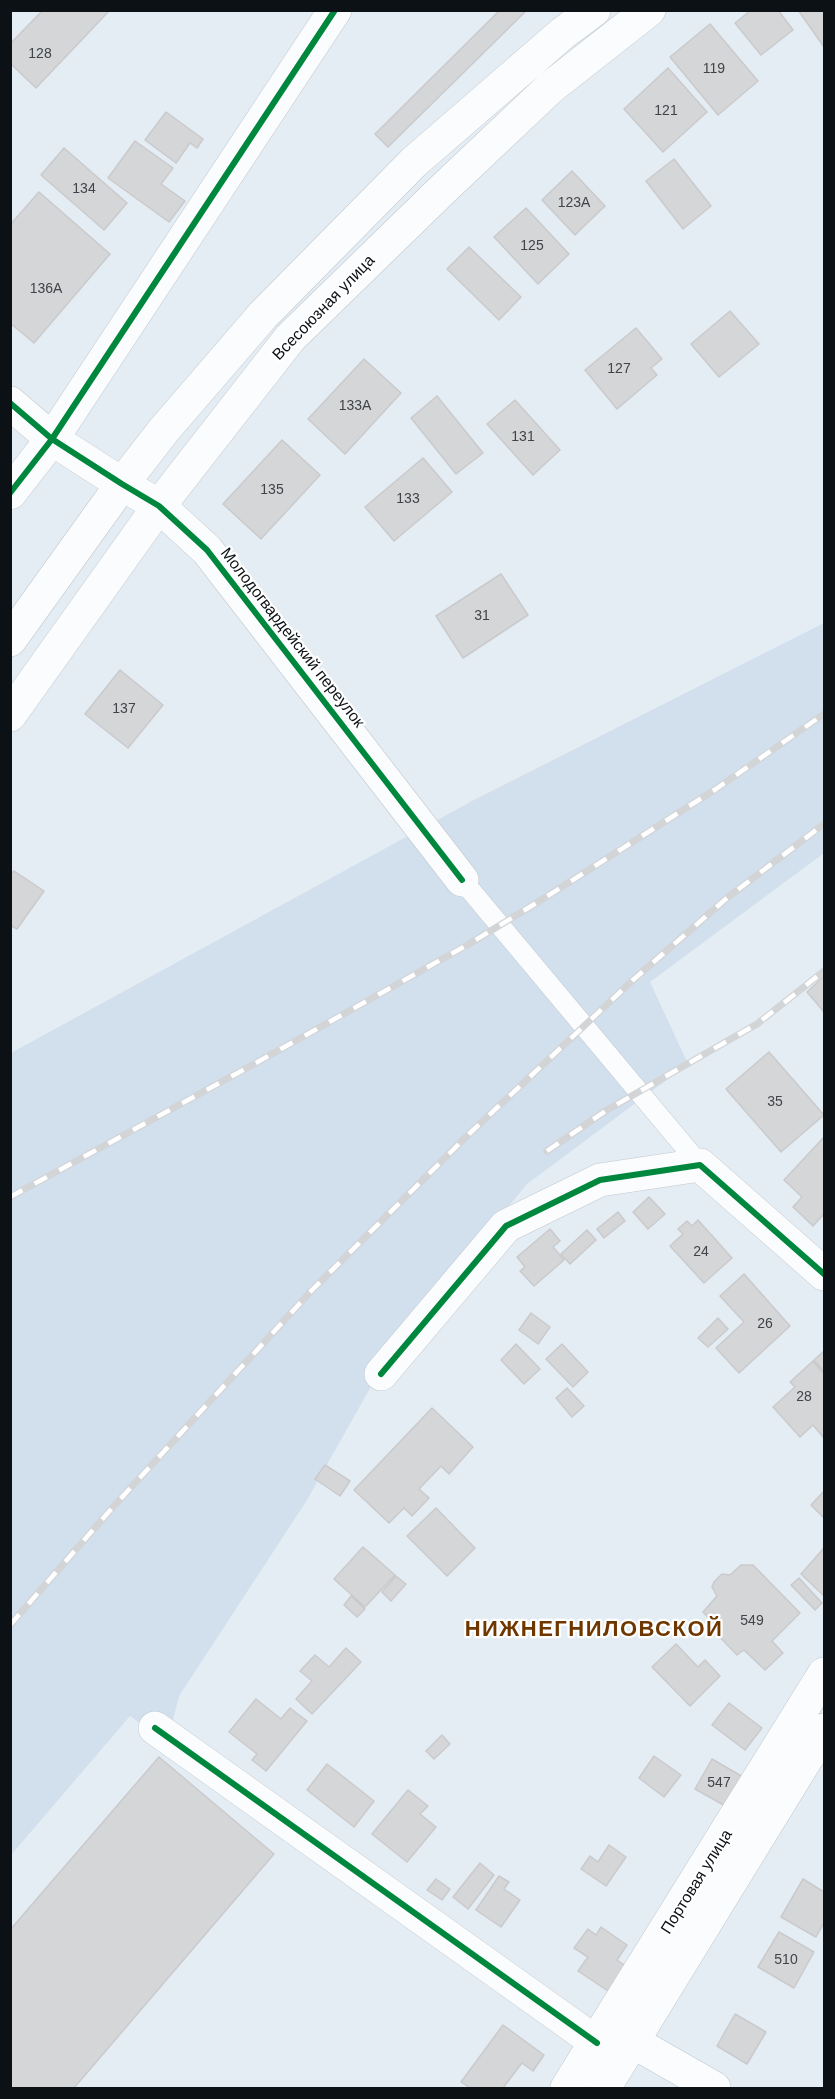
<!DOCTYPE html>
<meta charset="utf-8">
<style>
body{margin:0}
#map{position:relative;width:835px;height:2099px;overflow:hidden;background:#e4ecf4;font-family:Helvetica,sans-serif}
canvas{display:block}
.frame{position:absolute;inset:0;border:12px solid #0c1115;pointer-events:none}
</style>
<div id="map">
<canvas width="835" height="2099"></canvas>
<div class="frame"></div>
</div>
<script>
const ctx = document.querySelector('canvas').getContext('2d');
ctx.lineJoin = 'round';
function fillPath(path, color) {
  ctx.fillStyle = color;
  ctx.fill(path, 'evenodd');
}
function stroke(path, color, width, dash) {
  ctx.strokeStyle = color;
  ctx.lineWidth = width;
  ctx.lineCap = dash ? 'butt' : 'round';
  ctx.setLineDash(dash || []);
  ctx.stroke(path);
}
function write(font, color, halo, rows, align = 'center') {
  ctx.font = font + ' Helvetica,sans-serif';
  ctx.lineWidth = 4.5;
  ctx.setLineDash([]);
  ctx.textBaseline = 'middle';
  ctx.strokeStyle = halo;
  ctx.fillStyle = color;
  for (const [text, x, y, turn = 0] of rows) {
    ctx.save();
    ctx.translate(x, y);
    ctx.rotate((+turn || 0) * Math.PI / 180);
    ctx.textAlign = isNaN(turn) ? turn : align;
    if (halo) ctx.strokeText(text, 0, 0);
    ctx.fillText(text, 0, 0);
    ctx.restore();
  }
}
fillPath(new Path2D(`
 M824,623V853L650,982L688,1064L527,1184L395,1344L307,1500L179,1696L167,1742L130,1716L11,1855V1053L472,801Z`), '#d2dfed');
const building = new Path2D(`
 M43,10H110L36,88L10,63V44Z
 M500,10H527L388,147L375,134Z
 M751,10H778L793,30L761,55L735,23Z
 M798,10H824V47Z
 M710,24L758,81L718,115L670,57Z
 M668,68L707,112L663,152L624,109Z
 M166,112L203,139L197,148L190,143L176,163L145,140Z
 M135,141L173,168L161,184L185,201L169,222L108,178Z
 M64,148L127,203L104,230L41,175Z
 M674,159L711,206L683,229L646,181Z
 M572,171L605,206L575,235L542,200Z
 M39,192L110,254L34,343L10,323V225Z
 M526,208L569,254L538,284L494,237Z
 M469,247L521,297L499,320L447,269Z
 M730,311L759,344L719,377L691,344Z
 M636,328L662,359L651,368L657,375L617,409L585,370Z
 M364,359L401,393L345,454L308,419Z
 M437,396L483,453L456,474L411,418Z
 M515,400L560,450L533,475L487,424Z
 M282,440L320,475L261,539L223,504Z
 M423,458L452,492L394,541L365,507Z
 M501,574L528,615L463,658L436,616Z
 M120,670L163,705L128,748L85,714Z
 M14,871L44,891L17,929L10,925V875Z
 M824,976V1012L807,992Z
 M769,1052L824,1115L781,1152L726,1089Z
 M824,1137V1214L813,1226L793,1207L802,1197L784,1180Z
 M649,1197L665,1214L648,1229L633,1212Z
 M618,1212L625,1221L604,1238L597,1229Z
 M698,1220L732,1258L704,1283L670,1246L683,1234L678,1229L687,1221L692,1226Z
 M550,1229L560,1241L553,1247L564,1260L534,1286L520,1271L525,1267L517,1257Z
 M587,1230L596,1240L570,1264L561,1254Z
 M744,1274L790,1326L739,1373L716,1348L744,1322L720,1296Z
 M531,1313L550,1327L538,1344L519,1330Z
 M718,1318L728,1329L708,1347L698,1338Z
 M516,1344L540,1369L524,1384L501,1360Z
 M562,1344L588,1372L573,1387L546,1359Z
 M824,1351V1372L814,1360Z
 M813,1361L824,1374V1438L813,1425L800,1437L773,1407L795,1387L790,1382Z
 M567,1388L584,1406L572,1417L556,1398Z
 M432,1408L473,1447L449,1474L441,1466L419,1489L429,1498L412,1516L404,1508L389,1523L354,1490Z
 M325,1465L350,1481L340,1496L315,1479Z
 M824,1491V1518L811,1505Z
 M436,1508L475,1548L447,1576L407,1536Z
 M363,1547L395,1575L365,1607L334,1579Z
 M824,1548V1596L801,1574Z
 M741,1565H753L800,1613L772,1641L783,1653L765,1670L744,1650L737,1655L717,1634L720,1630L703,1612L717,1596L712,1587L714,1582L722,1574L730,1575Z
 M396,1576L406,1584L391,1601L382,1592Z
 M799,1578L822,1603L815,1610L791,1585Z
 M351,1596L365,1609L357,1617L344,1605Z
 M676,1644L698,1667L705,1660L720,1676L690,1706L652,1667Z
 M346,1648L361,1662L312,1714L296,1699L312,1681L300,1671L315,1655L329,1667Z
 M256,1699L281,1719L290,1708L307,1721L266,1771L252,1760L257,1754L229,1732Z
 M729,1703L762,1728L745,1750L712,1725Z
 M442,1735L450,1744L434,1759L426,1751Z
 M654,1756L681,1775L664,1797L639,1778Z
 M159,1757L274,1854L74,2088H10V1930Z
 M712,1759L743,1777L727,1807L695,1789Z
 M327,1764L374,1801L354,1827L307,1790Z
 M408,1790L428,1806L420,1814L436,1827L407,1862L372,1834Z
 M609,1845L626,1857L606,1886L581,1869L590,1856L598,1862Z
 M480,1863L494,1875L468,1909L453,1897Z
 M499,1876L509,1882L504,1889L520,1900L501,1927L476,1910Z
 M436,1879L450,1889L442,1900L427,1890Z
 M803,1879L824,1892V1923L816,1937L781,1917Z
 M601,1927L627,1945L617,1960L629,1968L611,1993L578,1971L588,1957L574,1948L588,1929L596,1935Z
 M779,1932L814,1952L794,1988L758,1967Z
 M735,2014L766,2032L747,2064L717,2046Z
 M503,2025L544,2055L533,2071L522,2063L503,2088H470L461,2082Z`);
fillPath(building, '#d5d6d7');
stroke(building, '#cacacc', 1.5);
const lane = new Path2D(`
 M462,880L700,1165`);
const street = new Path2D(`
 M10,403L52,439L122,484L159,506L207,550L462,880
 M10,493L52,439L335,10
 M381,1374L506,1226L600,1180L700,1165L824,1274
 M155,1728L597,2043
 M609,2028L714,2088`);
const primary = new Path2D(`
 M567,2088L824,1674
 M604,2088L824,1730`);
const highway = new Path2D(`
 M10,640L122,484L164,430L263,315L414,162L563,33L594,10
 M10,715L159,506L290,338L441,191L551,87L649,10`);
stroke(lane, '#c2c8ce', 21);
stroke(street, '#c2c8ce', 34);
stroke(primary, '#c2c8ce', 34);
stroke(highway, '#c2c8ce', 34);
stroke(lane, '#fbfcfd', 20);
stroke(street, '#fbfcfd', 33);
stroke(primary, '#fbfcfd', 33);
stroke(highway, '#fbfcfd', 33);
const rail = new Path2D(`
 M547,1151L607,1110L757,1024L824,971
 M10,1197L245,1069L469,944L538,902L716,789L824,714
 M10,1625L113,1507L313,1289L469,1134L633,980L727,898L824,824`);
stroke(rail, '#d2d4d6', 7);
stroke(rail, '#fff', 4.5, [14]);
stroke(new Path2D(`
 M10,403L52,439L122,484L159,506L207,550L462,880
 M10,493L52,439L335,10
 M381,1374L506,1226L600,1180L700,1165L824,1274
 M155,1728L597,2043`), '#00873e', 6);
write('14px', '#404448', null, [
 ["128",40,54],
 ["119",714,69],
 ["121",666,111],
 ["134",84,189],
 ["123А",574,203],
 ["125",532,246],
 ["136А",46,289],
 ["127",619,369],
 ["133А",355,406],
 ["131",523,437],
 ["135",272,490],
 ["133",408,499],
 ["31",482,616],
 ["137",124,709],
 ["35",775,1102],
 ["24",701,1252],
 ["26",765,1324],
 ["28",804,1397],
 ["549",752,1621],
 ["547",719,1783],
 ["510",786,1960]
]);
write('16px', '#0c1115', '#fff', [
 ["Всесоюзная улица",324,308,-46],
 ["Молодогвардейский переулок",292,638,52],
 ["Портовая улица",697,1882,-58]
]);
ctx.letterSpacing = '1.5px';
write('bold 22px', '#6f3700', '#fff', [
 ["НИЖНЕГНИЛОВСКОЙ",594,1630]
]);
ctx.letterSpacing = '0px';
</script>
